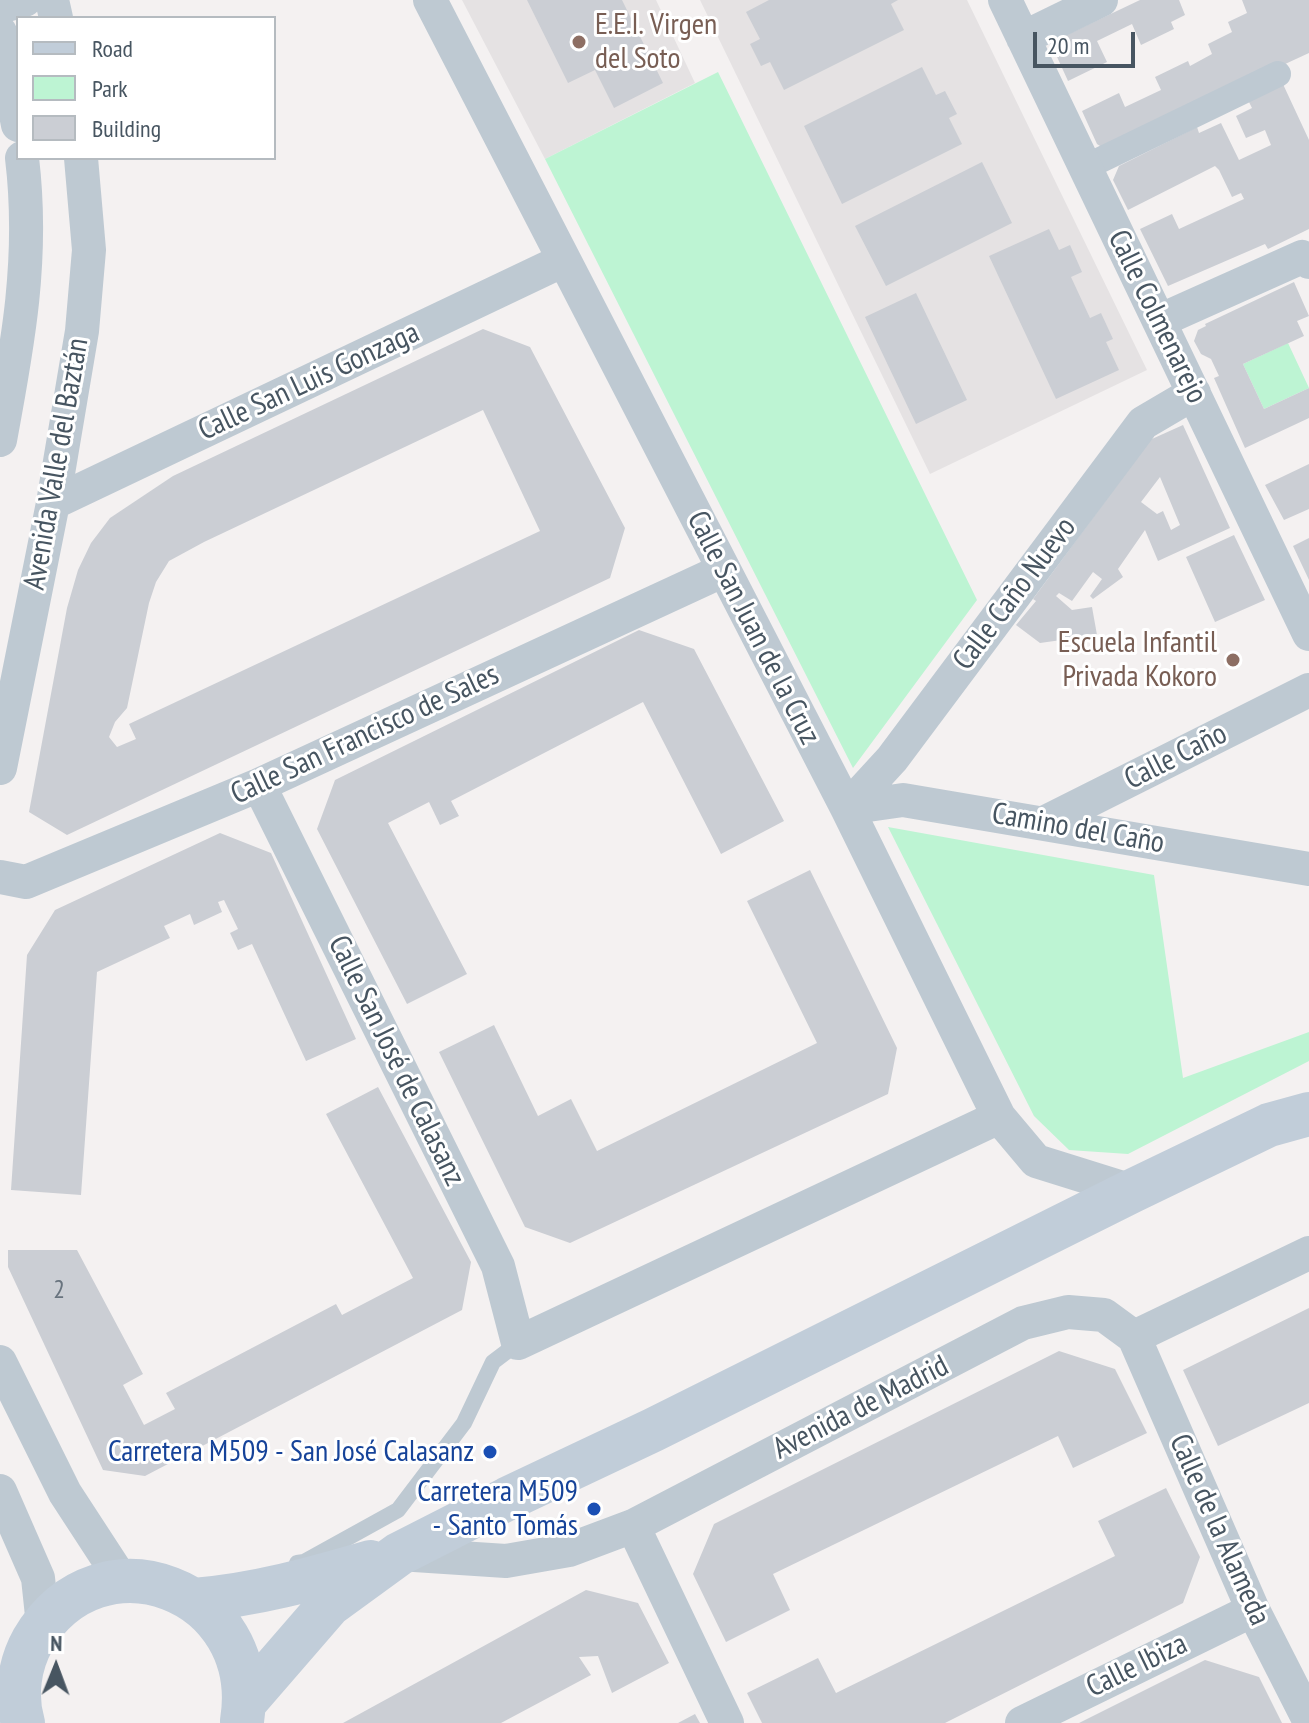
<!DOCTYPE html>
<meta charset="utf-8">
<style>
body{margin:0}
#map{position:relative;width:1309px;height:1723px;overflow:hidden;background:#f4f1f1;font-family:"PT Sans Narrow",sans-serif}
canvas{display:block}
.legend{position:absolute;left:16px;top:16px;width:260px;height:144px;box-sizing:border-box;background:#fff;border:2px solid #b5bbc0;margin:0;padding:10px 14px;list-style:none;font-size:24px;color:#475561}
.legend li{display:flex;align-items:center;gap:16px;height:40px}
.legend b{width:40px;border:2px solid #b5bbc0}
.north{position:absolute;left:16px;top:1627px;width:80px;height:80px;-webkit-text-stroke:6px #fff;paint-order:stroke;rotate:1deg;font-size:22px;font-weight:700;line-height:32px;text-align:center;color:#475561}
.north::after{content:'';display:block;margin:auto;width:28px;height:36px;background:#475561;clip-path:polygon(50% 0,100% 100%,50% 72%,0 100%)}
.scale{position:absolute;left:1033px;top:32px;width:102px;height:36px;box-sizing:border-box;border:4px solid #475561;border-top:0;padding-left:10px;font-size:24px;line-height:28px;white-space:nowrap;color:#475561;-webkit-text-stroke:6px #fff;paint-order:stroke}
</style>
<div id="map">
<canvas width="1309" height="1723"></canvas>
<ul class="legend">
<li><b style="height:10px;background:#c1cdd9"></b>Road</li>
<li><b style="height:22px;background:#bdf4d3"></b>Park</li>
<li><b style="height:22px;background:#cbced4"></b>Building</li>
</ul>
<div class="north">N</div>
<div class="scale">20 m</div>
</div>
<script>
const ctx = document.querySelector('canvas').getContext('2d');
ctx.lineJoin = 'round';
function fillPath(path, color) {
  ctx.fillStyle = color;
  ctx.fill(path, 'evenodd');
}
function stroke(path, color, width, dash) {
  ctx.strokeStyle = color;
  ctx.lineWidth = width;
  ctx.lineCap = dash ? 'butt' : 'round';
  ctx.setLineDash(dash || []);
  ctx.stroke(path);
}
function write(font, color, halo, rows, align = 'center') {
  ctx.font = font + ' "PT Sans Narrow",sans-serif';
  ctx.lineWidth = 6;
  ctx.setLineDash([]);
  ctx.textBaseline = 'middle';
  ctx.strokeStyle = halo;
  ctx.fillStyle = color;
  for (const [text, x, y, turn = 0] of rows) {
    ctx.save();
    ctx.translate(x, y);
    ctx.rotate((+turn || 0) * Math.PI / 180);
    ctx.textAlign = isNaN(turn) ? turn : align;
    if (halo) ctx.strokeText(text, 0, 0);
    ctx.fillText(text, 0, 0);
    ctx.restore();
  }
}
fillPath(new Path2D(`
 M462,0H656L695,83L545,159Z
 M700,0H967L1147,370L930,474Z`), '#e5e2e3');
fillPath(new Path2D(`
 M718,72L977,600L853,768L545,159Z
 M1288,343L1309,388L1264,409L1243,364Z
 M888,827L1154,875L1183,1078L1309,1032V1061L1128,1154L1069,1150L1034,1116Z`), '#bdf4d3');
fillPath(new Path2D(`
 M527,0H622L663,83L614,108L595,70L568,83Z
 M769,0H898L891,4L904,30L784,90L770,62L761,66L750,44L760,39L746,12Z
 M1140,0H1179L1185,15L1171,22L1174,29L1141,45L1132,24L1097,41L1107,62L1068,81L1053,48L1058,39Z
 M1242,0H1309V53L1103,148L1097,144L1082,111L1119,93L1125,107L1161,90L1155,77L1188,61L1190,66L1212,54L1208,44L1232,32L1228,22L1247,13Z
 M922,67L936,95L945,91L957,114L949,118L962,144L842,204L804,126Z
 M1282,82L1309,140V229L1268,249L1265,244L1168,286L1140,229L1172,214L1179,229L1244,199L1241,193L1232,197L1219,170L1215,166L1128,210L1113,180L1119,166L1197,127L1199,133L1221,123L1239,160L1271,145L1265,130L1246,138L1236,116L1252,108L1247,98Z
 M982,162L1012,223L886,286L855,226Z
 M1049,229L1059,250L1070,245L1082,272L1071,277L1090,318L1101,313L1113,339L1106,342L1119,370L1056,399L989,256Z
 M1294,282L1309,316L1297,321L1304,336L1243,364L1264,409L1309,388V418L1245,448L1214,378L1219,376L1211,359L1201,354L1194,341L1198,330L1206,326L1205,324Z
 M916,293L967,400L916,424L865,317Z
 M483,329L530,347L625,528L610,578L67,835L29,812L67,608L78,570L91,543L110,518L173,476ZM483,410L540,531L129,724L136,739L117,747L109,737L115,722L127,708L149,603L156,582L169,561L204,542Z
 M1183,425L1230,528L1158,561L1145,530L1118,569L1123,577L1093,599L1090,596L1102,579L1093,572L1072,601L1059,593L1056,596L1072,610L1092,607L1097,635L1040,643L1016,625L1036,601L1033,599L1145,447L1143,443ZM1160,477L1180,525L1171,530L1163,511L1157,514L1141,502Z
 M1309,464V509L1284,520L1265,485Z
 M1234,535L1265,600L1215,622L1186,557Z
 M1309,538V580L1293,546Z
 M639,630L694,649L784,821L721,854L643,702L451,801L459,816L440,825L429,802L388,823L467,974L407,1004L317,829L335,780Z
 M220,833L271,853L356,1039L306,1061L252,944L238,950L230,933L238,929L224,900L218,902L222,912L194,925L190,914L164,926L170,938L97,972L81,1195L11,1190L27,955L55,910Z
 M810,870L897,1048L888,1094L570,1243L525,1227L439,1052L494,1025L538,1116L571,1099L597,1151L817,1043L747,901Z
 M378,1087L471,1262L462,1310L145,1476L103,1470L8,1267V1250H77L143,1374L123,1385L144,1425L175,1409L166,1393L336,1304L342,1315L413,1278L326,1114Z
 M1309,1308V1403L1218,1446L1183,1370Z
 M1059,1351L1115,1369L1147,1433L1073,1468L1058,1436L773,1574L790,1610L726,1642L693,1574L714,1524Z
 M1166,1488L1200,1557L1183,1603L945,1723H762L747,1693L818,1658L836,1693L1115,1556L1098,1521Z
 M586,1590L638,1603L669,1663L612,1693L598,1656L579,1657L591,1675L501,1723H343Z
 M1205,1660L1259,1677L1282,1723H1079Z
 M695,1714L700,1723H678Z`), '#cbced4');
stroke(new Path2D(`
 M297,1563L304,1562L398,1510L464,1423L493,1362L518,1343`), '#bec9d2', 16);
stroke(new Path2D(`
 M1086,167L1278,74`), '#bec9d2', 26);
stroke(new Path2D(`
 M52,0L56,18
 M430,0L847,808L999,1117L1036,1161L1132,1191
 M1005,0L1309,634
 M0,7L25,0
 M0,32L18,125
 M1023,38L1101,0
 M1159,321L1302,257L1309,262
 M0,440C18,344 34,257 22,158
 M53,503L564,260
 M0,768L53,503L82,331L89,250L81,158
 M259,785L498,1266L518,1343L999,1117
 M847,808L892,759L1143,423L1194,393
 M847,808L903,800L1309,869
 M1044,823L1309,690
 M0,877L26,882L259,785L724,570
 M1134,1337L1253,1610L1309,1720
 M1134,1337L1309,1253
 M0,1362L65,1493L123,1582
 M0,1491L38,1578L43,1625
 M633,1526L727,1723
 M399,1554L506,1561L569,1550L633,1526L1023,1323L1068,1312L1104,1315L1134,1337
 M1022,1723L1253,1610`), '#bec9d2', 34);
stroke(new Path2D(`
 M194,1600C256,1595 312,1579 371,1562
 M245,1702L329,1605L399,1554L507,1499L653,1430L1132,1191L1269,1125L1309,1114
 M23,1723C15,1696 19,1665 33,1640C99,1527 263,1589 242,1721`), '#c1cdd9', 44);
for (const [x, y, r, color] of [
 [579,42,8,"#8d6e63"],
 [1233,660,8,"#8d6e63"],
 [490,1452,8,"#1a4fb4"],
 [594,1509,8,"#1a4fb4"]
]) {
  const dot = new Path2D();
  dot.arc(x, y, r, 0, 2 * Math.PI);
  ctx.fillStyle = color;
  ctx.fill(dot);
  stroke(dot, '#fff', 3);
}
write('26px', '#68737e', null, [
 ["2",59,1291]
]);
write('30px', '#785e54', '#fff', [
 ["E.E.I. Virgen",595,25],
 ["del Soto",595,59],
 ["Escuela Infantil",1217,643,"right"],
 ["Privada Kokoro",1217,677,"right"]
], 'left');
write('30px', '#475561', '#fff', [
 ["Calle Colmenarejo",1157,317,64],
 ["Calle San Luis Gonzaga",309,382,-25],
 ["Avenida Valle del Baztán",57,464,-80],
 ["Calle Caño Nuevo",1015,594,-53],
 ["Calle San Juan de la Cruz",753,628,63],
 ["Calle San Francisco de Sales",365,735,-25],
 ["Calle Caño",1176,757,-27],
 ["Camino del Caño",1078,829,10],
 ["Calle San José de Calasanz",396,1061,64],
 ["Avenida de Madrid",861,1408,-27],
 ["Calle de la Alameda",1219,1530,66],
 ["Calle Ibiza",1137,1666,-26]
]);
write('30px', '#164399', '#fff', [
 ["Carretera M509 - San José Calasanz",474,1452],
 ["Carretera M509",578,1492],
 ["- Santo Tomás",578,1526]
], 'right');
</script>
